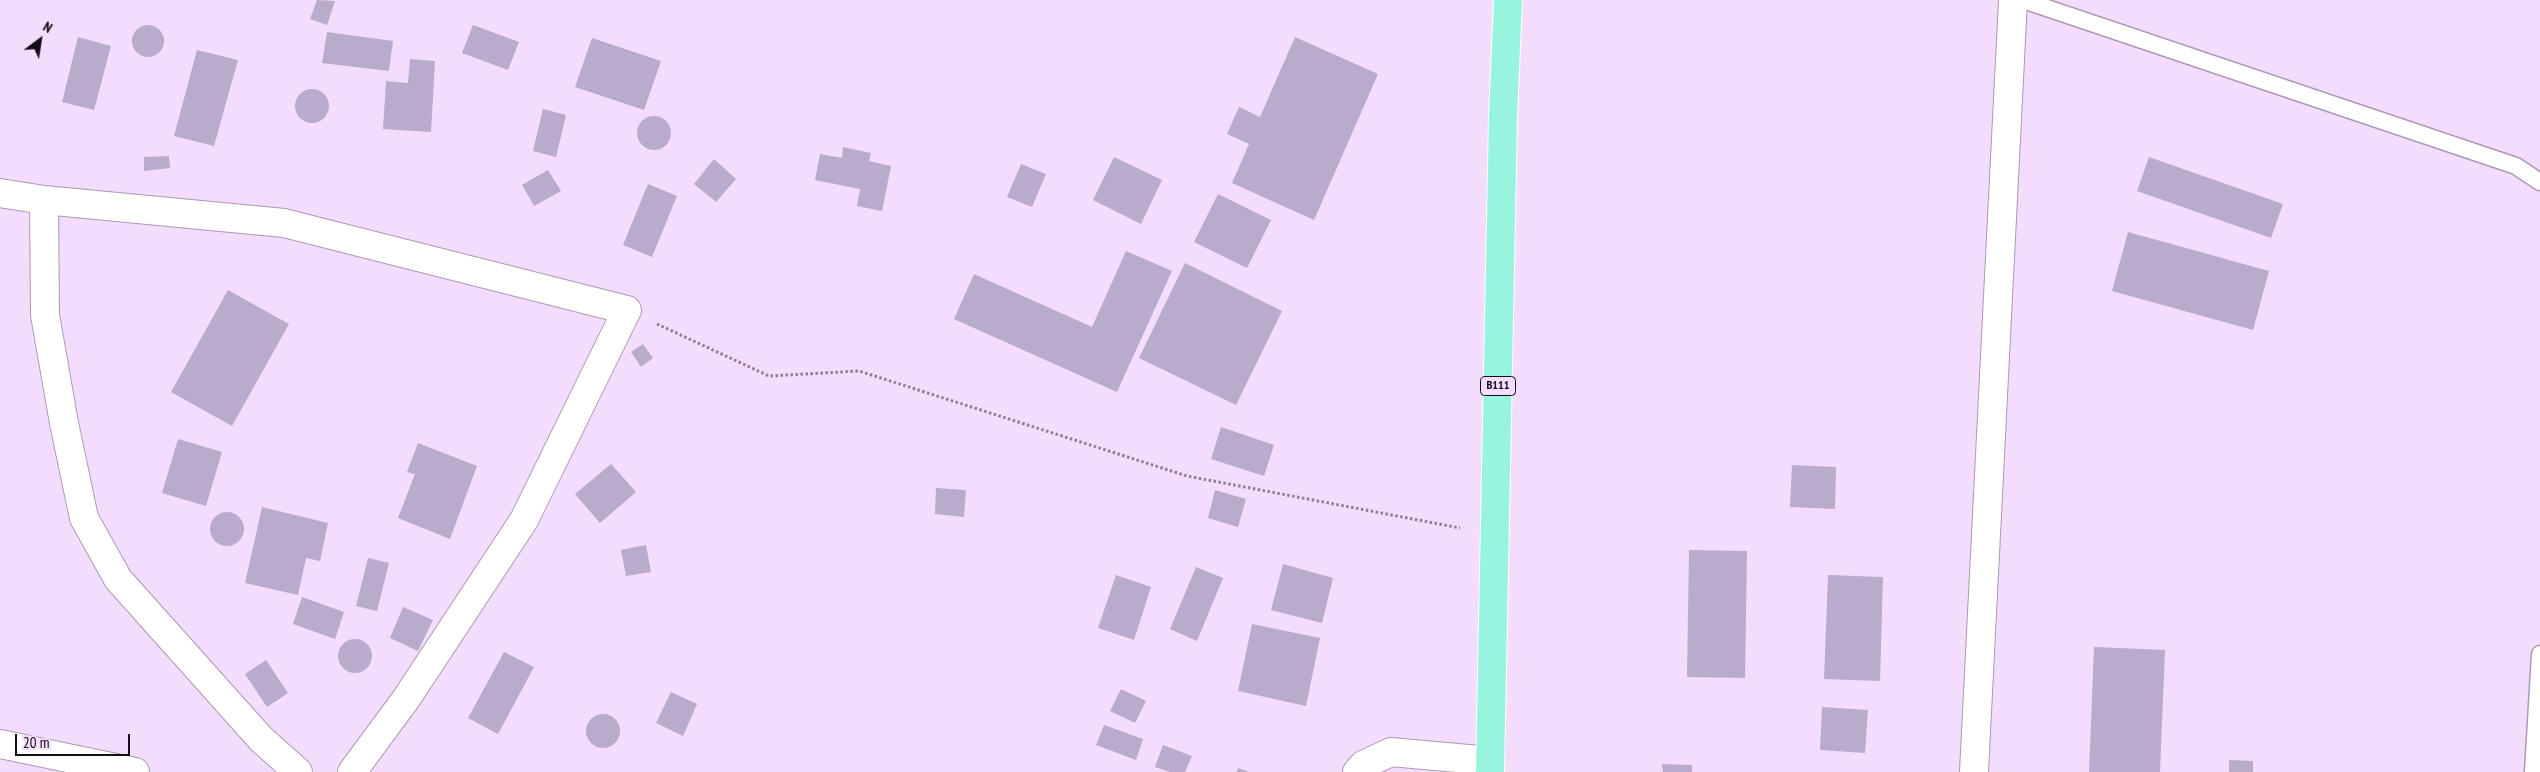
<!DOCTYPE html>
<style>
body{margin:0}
#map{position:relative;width:2540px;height:772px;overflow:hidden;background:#f3dcfc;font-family:"PT Sans Narrow",sans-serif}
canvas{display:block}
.north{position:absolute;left:15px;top:15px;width:50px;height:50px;-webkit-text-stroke:4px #f3dcfc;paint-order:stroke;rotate:31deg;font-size:14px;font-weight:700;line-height:20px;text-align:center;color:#140c17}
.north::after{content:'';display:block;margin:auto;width:18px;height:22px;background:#140c17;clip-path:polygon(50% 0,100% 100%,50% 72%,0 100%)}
.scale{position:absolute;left:15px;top:734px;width:115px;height:22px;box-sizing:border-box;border:2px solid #140c17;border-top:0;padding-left:6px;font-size:15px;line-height:18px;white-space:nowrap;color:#140c17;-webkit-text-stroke:4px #f3dcfc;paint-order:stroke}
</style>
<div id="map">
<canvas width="2540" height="772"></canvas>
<div class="north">N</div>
<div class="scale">20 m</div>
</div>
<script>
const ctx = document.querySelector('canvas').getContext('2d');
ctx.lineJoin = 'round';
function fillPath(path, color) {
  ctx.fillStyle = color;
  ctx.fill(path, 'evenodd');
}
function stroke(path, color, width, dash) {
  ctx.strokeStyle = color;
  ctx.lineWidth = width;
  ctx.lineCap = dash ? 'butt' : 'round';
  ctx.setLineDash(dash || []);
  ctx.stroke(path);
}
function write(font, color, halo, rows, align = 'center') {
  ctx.font = font + ' "PT Sans Narrow",sans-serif';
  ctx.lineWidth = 4;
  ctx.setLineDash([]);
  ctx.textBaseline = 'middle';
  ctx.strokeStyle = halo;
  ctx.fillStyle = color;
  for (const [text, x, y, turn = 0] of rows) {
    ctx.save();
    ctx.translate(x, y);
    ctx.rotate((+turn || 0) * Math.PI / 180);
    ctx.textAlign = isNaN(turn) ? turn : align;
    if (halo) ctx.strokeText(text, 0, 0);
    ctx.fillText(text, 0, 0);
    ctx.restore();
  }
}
fillPath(new Path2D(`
 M317,0L335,1L327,25L310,19Z
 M132 41a16 16 0 1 1 32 0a16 16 0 1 1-32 0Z
 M473,25L519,42L508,70L462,53Z
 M327,32L393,41L389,71L322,63Z
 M78,37L111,46L94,110L62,102Z
 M1295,37L1378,74L1314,220L1232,183L1249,144L1227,134L1239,107L1260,117Z
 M592,38L661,61L644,110L575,87Z
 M197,50L238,60L214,146L174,136Z
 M410,59L435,61L431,132L383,129L386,81L408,83Z
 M295 106a17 17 0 1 1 34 0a17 17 0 1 1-34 0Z
 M543,109L566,115L556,157L533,151Z
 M637 133a17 17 0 1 1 34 0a17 17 0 1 1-34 0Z
 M843,147L871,153L869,161L891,166L882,211L857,206L860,189L815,180L820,154L842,158Z
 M169,156L170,168L144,171V157Z
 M1114,157L1162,180L1141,224L1093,200Z
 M2149,157L2283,204L2271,238L2137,191Z
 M714,159L736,179L716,202L694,184Z
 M1021,164L1046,174L1032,207L1007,197Z
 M548,170L561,191L534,206L522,185Z
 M648,184L677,196L652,257L623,245Z
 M1218,194L1271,220L1247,268L1194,242Z
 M2128,232L2269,271L2253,330L2112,291Z
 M1126,251L1172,271L1117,392L954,319L974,274L1092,327Z
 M1185,263L1282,311L1236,405L1139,358Z
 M228,290L289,324L232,426L171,392Z
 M643,344L653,358L641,367L631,352Z
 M1221,427L1274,445L1264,476L1211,459Z
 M178,439L222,452L206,506L162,493Z
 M418,443L477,466L450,539L398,518L415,474L407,472Z
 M611,464L636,492L600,523L575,494Z
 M1792,465L1836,467L1835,509L1790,507Z
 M936,488L966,490L964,517L935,514Z
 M1215,490L1246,499L1238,527L1208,518Z
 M262,507L328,523L320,561L306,558L298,595L245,583Z
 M210 529a17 17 0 1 1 34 0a17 17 0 1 1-34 0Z
 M646,545L651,572L626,576L621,550Z
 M1689,550L1747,551L1745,678L1687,677Z
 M368,558L389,563L377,611L356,606Z
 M1283,564L1333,578L1322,623L1271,610Z
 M1196,567L1223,578L1197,641L1170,629Z
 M1116,575L1151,587L1134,640L1098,628Z
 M1828,575L1883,577L1880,681L1824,679Z
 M302,597L344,612L335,639L293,624Z
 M403,607L433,620L418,651L390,638Z
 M1252,624L1320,638L1306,706L1238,691Z
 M338 656a17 17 0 1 1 34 0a17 17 0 1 1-34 0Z
 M2094,647L2165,650L2160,772H2089Z
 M504,652L534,667L498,734L468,718Z
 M266,660L288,693L267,707L245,674Z
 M1121,689L1146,701L1135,723L1110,711Z
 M671,692L697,704L683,736L656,723Z
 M1822,707L1868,710L1865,753L1820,750Z
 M586 731a17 17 0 1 1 34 0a17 17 0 1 1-34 0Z
 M1104,725L1143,739L1136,760L1096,745Z
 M1163,745L1192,756L1185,772H1170L1155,767Z
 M2229,760L2253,761V772H2229Z
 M1662,764L1692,765V772H1663Z
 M1238,768L1249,772H1237Z`), '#b8abcd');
const service = new Path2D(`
 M2023,0L2516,166L2540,182
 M2533,772L2540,654`);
const minor = new Path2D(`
 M0,193L44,200L284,223L627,310L524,520L406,699L352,772
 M44,200L45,315L64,423L84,518L118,579L261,739L298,772
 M0,744L135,772
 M1357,772L1363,765L1391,752L1490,761
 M1974,772L2013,0`);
const primary = new Path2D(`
 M1490,772L1503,117L1508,0`);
stroke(service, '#ad98b6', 19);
stroke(minor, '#ad98b6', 30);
stroke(primary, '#fff', 30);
stroke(new Path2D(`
 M657,324L769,376L859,371L1187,476L1460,528`), '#8f7e95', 3, [2.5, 2.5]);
stroke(service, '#fff', 16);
stroke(minor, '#fff', 28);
stroke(primary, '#98f4de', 28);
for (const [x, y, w] of [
 [1498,386,35]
]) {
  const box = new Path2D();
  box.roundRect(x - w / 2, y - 9.5, w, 19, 4);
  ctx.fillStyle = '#f3dcfc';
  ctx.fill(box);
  stroke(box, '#140c17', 1);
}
write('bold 12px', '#140c17', null, [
 ["B111",1498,386]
]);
</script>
